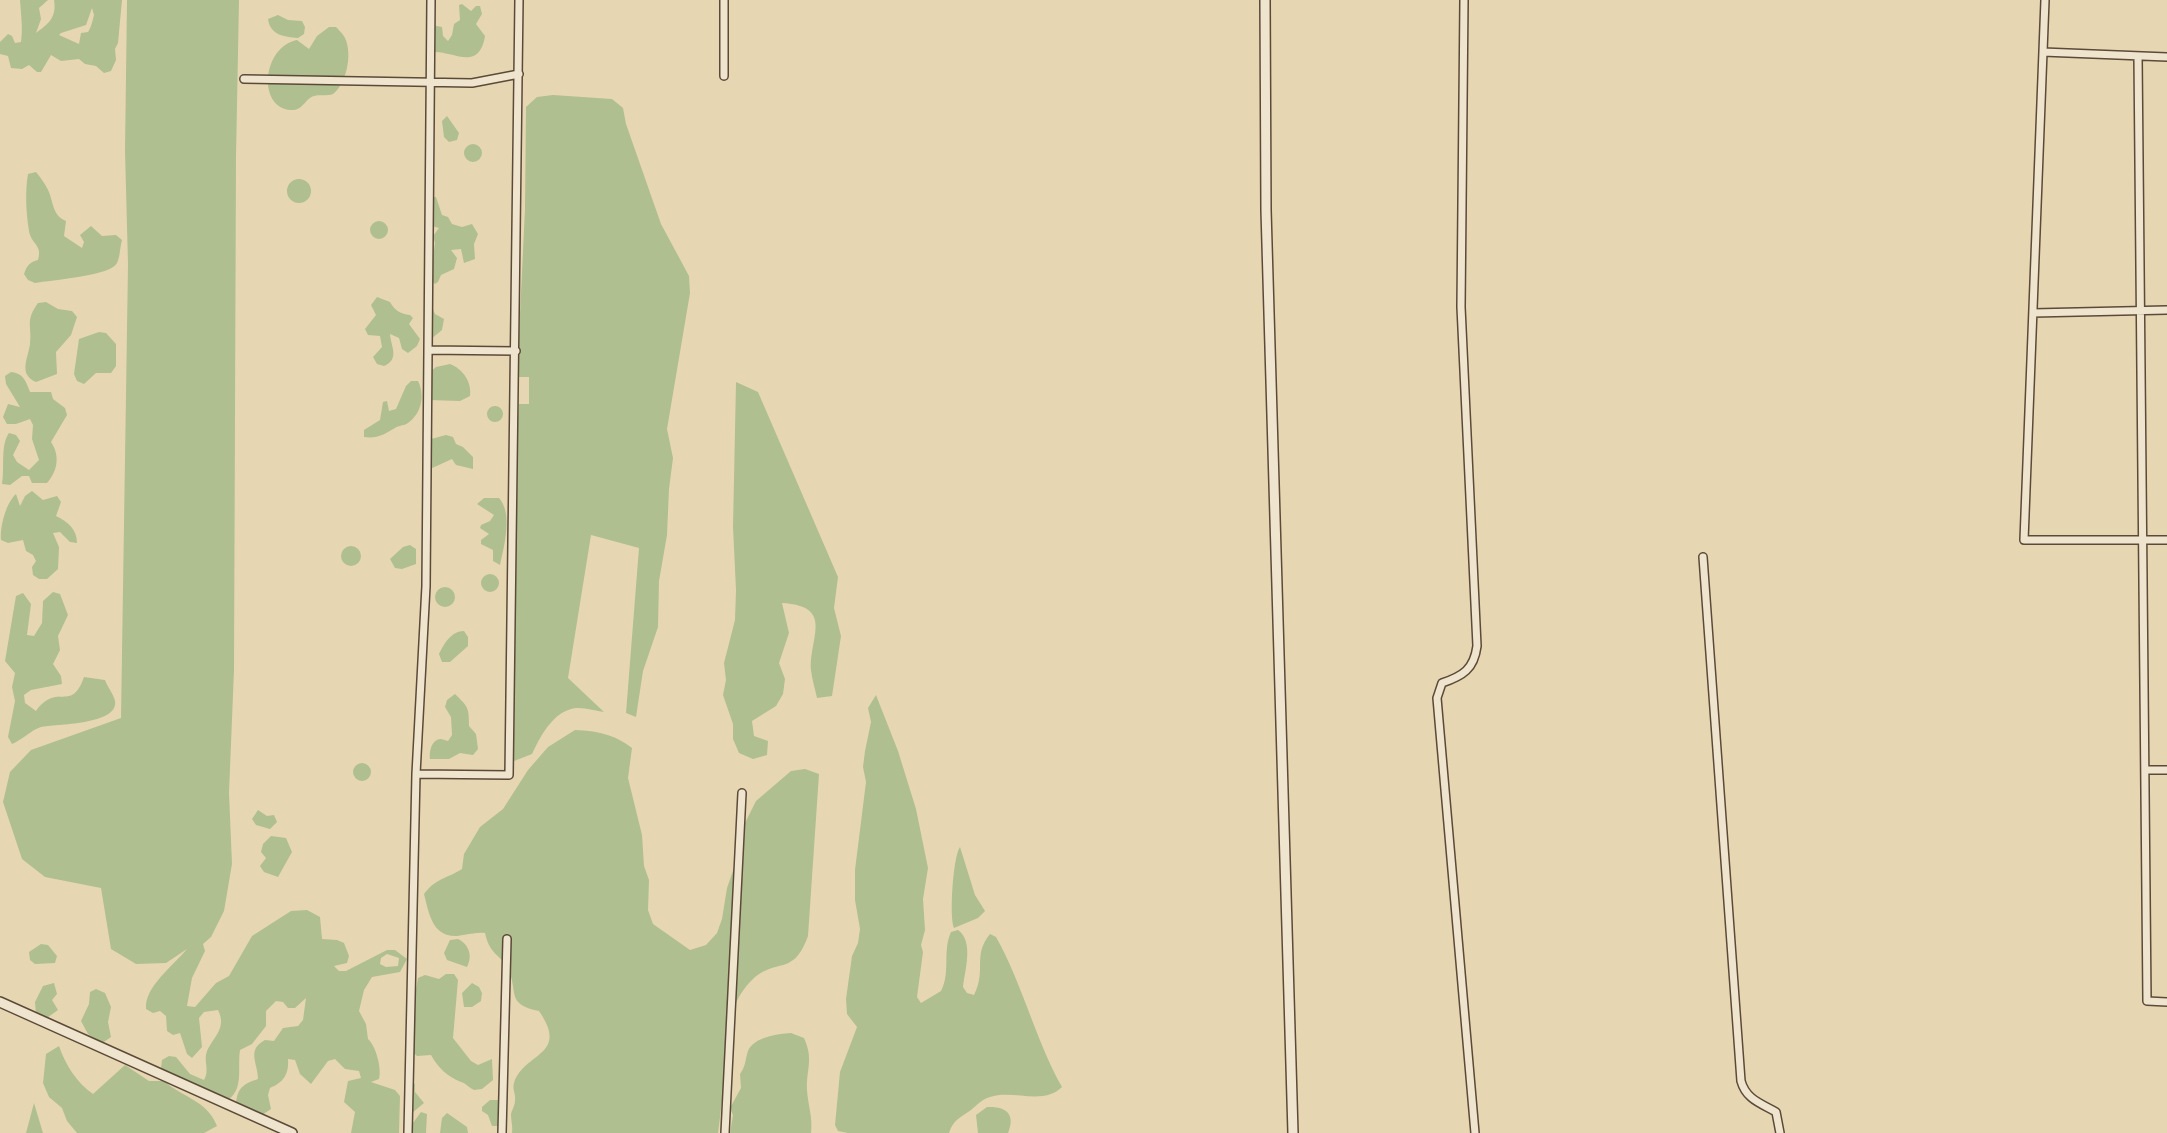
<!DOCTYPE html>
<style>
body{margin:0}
canvas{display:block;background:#e6d6b2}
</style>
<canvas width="2167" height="1133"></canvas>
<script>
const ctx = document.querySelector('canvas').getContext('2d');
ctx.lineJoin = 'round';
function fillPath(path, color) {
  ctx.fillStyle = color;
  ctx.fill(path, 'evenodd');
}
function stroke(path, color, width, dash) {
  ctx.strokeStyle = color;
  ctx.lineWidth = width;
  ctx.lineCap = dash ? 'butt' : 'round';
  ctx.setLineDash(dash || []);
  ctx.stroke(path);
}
fillPath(new Path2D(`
 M20,0H48L39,8L41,19L36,33C48,24 57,18 54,0H122L118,43L115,49L116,60L111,71L104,73L96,66L85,64L79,59L61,61L51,55L41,72H37L29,65L22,69L11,68L8,56L0,54V42L8,34L12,36L15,43L21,42C23,28 21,15 20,0ZM92,8L94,15C93,19 91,28 88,32L81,33L79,44L59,35L61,33L86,25Z
 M127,0H239L236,157L234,670L229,793L232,864L224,911L211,937L203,944L205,951L192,978L187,1006L195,1007L216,983L229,976L252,936L291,911L307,910L320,917L322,939L337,940L344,943L349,956L347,963L334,966L339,971H346L387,950H395L407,959L400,972L372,977L364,990L359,1011L366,1024L368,1039C376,1046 382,1069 379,1079L371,1082L395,1090L400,1096L399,1133H351L355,1112L344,1102L348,1081L361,1078L359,1071L345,1069L335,1059L328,1061L311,1084L300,1074L295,1060L288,1059C289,1074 284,1082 270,1088L268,1095L271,1109L259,1117L236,1105C237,1088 243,1084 258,1079C258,1063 246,1050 265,1040L274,1041L283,1028L298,1026L303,1020L306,998L295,1008H288L283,1002L276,1001L266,1011V1026L252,1044L240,1050C238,1062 241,1077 237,1088C224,1122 181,1085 165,1074L161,1068L162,1060L169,1056L176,1057L190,1074L204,1080C210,1070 203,1061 207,1051C214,1036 227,1028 218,1010L204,1012L199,1018L202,1047L192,1058L187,1054L180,1033L173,1035L167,1031L166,1016L160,1011L153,1013L146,1009C144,987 174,965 187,949L166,963L136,964L111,949L101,888L45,877L22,859L3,802L10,772L31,750L121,718L128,264L125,151ZM387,954L399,958L398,966L386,967L380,964L381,958Z
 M462,4L471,11L476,6H480L482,14L476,24L485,36C479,72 454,51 433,52L427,43L432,25L442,27L443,36L448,41L452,35L454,24L460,20L459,5Z
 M278,15L288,20L302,21L305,27L304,34L298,38C284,37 270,35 268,19Z
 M329,27H336C339,30 343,34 345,38C353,55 346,84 333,94C325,97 316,93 310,98C303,103 301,111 291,110C257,108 262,47 297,40L309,49L317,36Z
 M553,95L612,99L623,108L626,124L661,224L689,276L690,293L667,429L673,458L669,489L667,535L659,581L658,627L643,671L636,717L626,713L639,548L591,535L568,678L604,712C595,711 580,706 571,709C552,714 540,737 532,754L509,763V709L514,670L510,521L519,404H529V377H517L525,209L526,107L537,97Z
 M447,116L459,133L457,140L449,142L444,137L442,121Z
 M464 153a9 9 0 1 1 18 0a9 9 0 1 1-18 0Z
 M36,172C40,177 44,182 47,188C54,200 51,215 66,221L64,236L82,248L84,242L80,235L91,226L102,236L116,235L122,240C120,247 120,257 117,263C111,276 51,280 35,283L28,280L24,274C27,265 30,262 38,260C43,245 31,244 29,231C26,212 25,192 28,174Z
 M287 191a12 12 0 1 1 24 0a12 12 0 1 1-24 0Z
 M432,197H436L442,215L448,217L452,224L462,227L472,224L478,234L474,244L475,259L464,263L461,249L451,250L457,258L454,269L441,275L438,282L435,284L430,279L435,243L433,236L439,228L432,226Z
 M370 230a9 9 0 1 1 18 0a9 9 0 1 1-18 0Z
 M377,297L390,302C395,311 401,314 410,315L413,318L409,324L420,339L417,346L408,353L402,349L399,338L390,334C391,347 400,359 384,366L377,364L373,357L382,347L380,336L368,335L365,329L376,315L371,305Z
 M46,302L58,309L72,311L77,317L71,335L56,352L57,374L36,382C18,374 28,359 30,344C32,325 25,321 38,303Z
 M431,305L435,314L444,319L442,330L431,339L425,335V309Z
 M99,332L106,333L116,344V366L111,373H96L84,384L77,381L74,374L79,339Z
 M450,364C463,369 472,382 470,396L460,401L429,400L428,374L436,367Z
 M11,372C23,373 26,381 30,392H51L53,399L65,408L67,415L51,442C60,455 58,471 47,483H32L29,476H22L10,485L2,484C5,467 0,446 9,433L16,435L20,441L13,455L17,462L29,470L39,460L32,439L33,425L30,419L16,424H7L3,417L8,404L20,407L6,384L5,376Z
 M411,381H418C425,395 422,413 408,423C404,426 399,425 395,428C385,434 377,439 364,437V430L380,420L383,402L387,401L389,411L396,409L406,386Z
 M736,382L758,392L838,577L834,608L841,636L832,696L817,698C815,689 812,679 811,670C809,638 835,606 782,603L789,633L779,663L785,679L783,694L776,706L752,721L754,736L768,741L767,755L753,759L739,753L733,739V724L723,695L726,680L724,663L735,620L736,590L733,527Z
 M487 414a8 8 0 1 1 16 0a8 8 0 1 1-16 0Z
 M446,435L453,437L456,444L463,447L473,457V469L456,465L452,459L430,469L431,439Z
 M32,491L43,500L57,496L61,502L56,516C68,522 77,529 77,543L70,542L60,532L53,533L59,547L58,569L47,579H39L33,575L32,567L36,561L33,555L26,551L23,540L8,543L1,540C0,526 6,503 16,494L20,506L25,496Z
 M484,498H499C513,513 504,547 500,565L493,561V550L481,544V540L489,534L480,528L481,525L490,521L494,515L477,504Z
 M410,545L416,549V564L402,569L395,568L390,559L403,547Z
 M341 556a10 10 0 1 1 20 0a10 10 0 1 1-20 0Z
 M481 583a9 9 0 1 1 18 0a9 9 0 1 1-18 0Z
 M435 597a10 10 0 1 1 20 0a10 10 0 1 1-20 0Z
 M53,592L60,594L68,615L58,636L60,650L53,664L61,676L62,684L31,690L24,695L25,703L36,711C58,681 71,714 84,677L105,680C107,686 114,695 115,701C119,725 55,724 41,727C31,730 22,740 12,744L8,737L15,701L12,687L15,673L5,661L16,596L23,593L31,604L27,635L34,636L42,623L43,601Z
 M464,631L468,637V646L450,662H442L439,654C444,644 451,631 464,631Z
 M455,694C468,707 469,707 469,726L476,734L478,749L473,755L460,753L449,759H430C429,751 432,739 441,739L448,741L452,735L451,717L445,707L447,700Z
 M876,695L898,751L916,809L928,868L923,899L925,930L921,945L923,952L917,997L921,1003L941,991C951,972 942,952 951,932L958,930C974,941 965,970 963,987L967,993L974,995C987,970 972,956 990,934L996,937C1023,985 1035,1039 1062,1087C1043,1106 1013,1089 990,1097C982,1099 977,1105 971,1110C961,1117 953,1120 949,1133H848L838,1131L835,1125L840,1072L857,1027L847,1014L846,999L852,956L858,943L860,929L855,900V870L866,782L863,767L865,751L871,722L868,708Z
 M575,730C597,731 614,734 632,748L628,778L642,835L644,866L649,880L648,910L653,924L690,950L706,945L717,933L722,919L727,888L737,859L742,829L756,801L791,771L805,769L819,774L808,936C793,977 778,957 753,979C735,996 726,1022 729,1047C730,1051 733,1056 732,1060C732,1064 729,1069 727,1073C722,1092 721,1113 718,1133H512C513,1127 511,1121 511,1114C512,1110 515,1105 515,1101C516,1094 512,1089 514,1083C524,1052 570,1056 539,1011C505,1004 519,992 508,969C500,953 490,956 485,933C475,932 467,935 457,936C432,937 429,913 424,894C436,878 446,879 462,869L464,854L480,827L503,809L528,770L548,747Z
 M353 772a9 9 0 1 1 18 0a9 9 0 1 1-18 0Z
 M258,810L267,816L274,815L277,822L270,829L256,825L252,819Z
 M271,836L286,838L292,852L278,877L264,872L260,866L266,858L261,852L263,844Z
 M960,847L975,895L985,911L978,918L954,928C949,918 953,856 960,847Z
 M458,939C469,944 473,956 467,967L447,960L444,953L450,940Z
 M41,944L48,945L57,956L55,963L35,964L30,960L29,952Z
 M446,974H454L458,980L453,1038L471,1061L478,1065L492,1059L493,1080L482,1089L474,1090C469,1088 466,1083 461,1082C447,1076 439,1069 431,1055L417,1056L406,1046L418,978L425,975L439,979Z
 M54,983L57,994L52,1000L58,1010L44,1020L36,1014L35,1002L43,986Z
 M472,983L479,987L482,993L481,1001L472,1007H464L462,993Z
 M96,989L105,993L111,1007L108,1022L111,1037L101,1044L88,1034L81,1021L89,1004L90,992Z
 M791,1033L804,1038C814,1060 806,1070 807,1090C808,1105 813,1118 811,1133H730L733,1115L730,1108L741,1088L740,1074C746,1066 745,1060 748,1051C754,1037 777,1034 791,1033Z
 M59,1046C65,1064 77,1083 93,1094L125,1065L149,1081H164C183,1098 207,1100 217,1126L204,1133H77L67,1121L62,1108L49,1097L43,1083L46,1054Z
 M409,1080L415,1084V1092L424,1103L412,1113L404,1107V1085Z
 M490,1100H501L500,1124L498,1126H492L488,1115L482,1111V1107Z
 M34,1103L43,1133H26Z
 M987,1107C1006,1106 1016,1114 1008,1133H978L976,1115Z
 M421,1112L427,1114L426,1133H410V1127Z
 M447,1113L467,1127L468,1133H440L442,1118Z`), '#b0bf90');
const minor = new Path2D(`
 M1464,0L1461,307L1477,646C1474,669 1463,676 1442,683L1437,698L1475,1133
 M2045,0L2024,540H2167
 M2043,52L2167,57
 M2138,56L2147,1001L2167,1002
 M724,76V0
 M244,79L472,83L519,74
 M2033,313L2167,310
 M428,350L516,351
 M1703,557L1741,1081C1746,1099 1760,1103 1776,1112L1780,1133
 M2145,770H2167
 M416,774L509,775L519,0
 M408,1133L416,774L426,586L431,0
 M502,1133L507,939
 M725,1133L742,793`);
const tertiary = new Path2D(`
 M1265,0L1266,210L1293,1133
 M0,1002L292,1133`);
stroke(minor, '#5b4a38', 10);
stroke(tertiary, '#5b4a38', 12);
stroke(minor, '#efe4cd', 7);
stroke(tertiary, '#efe4cd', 9);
</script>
